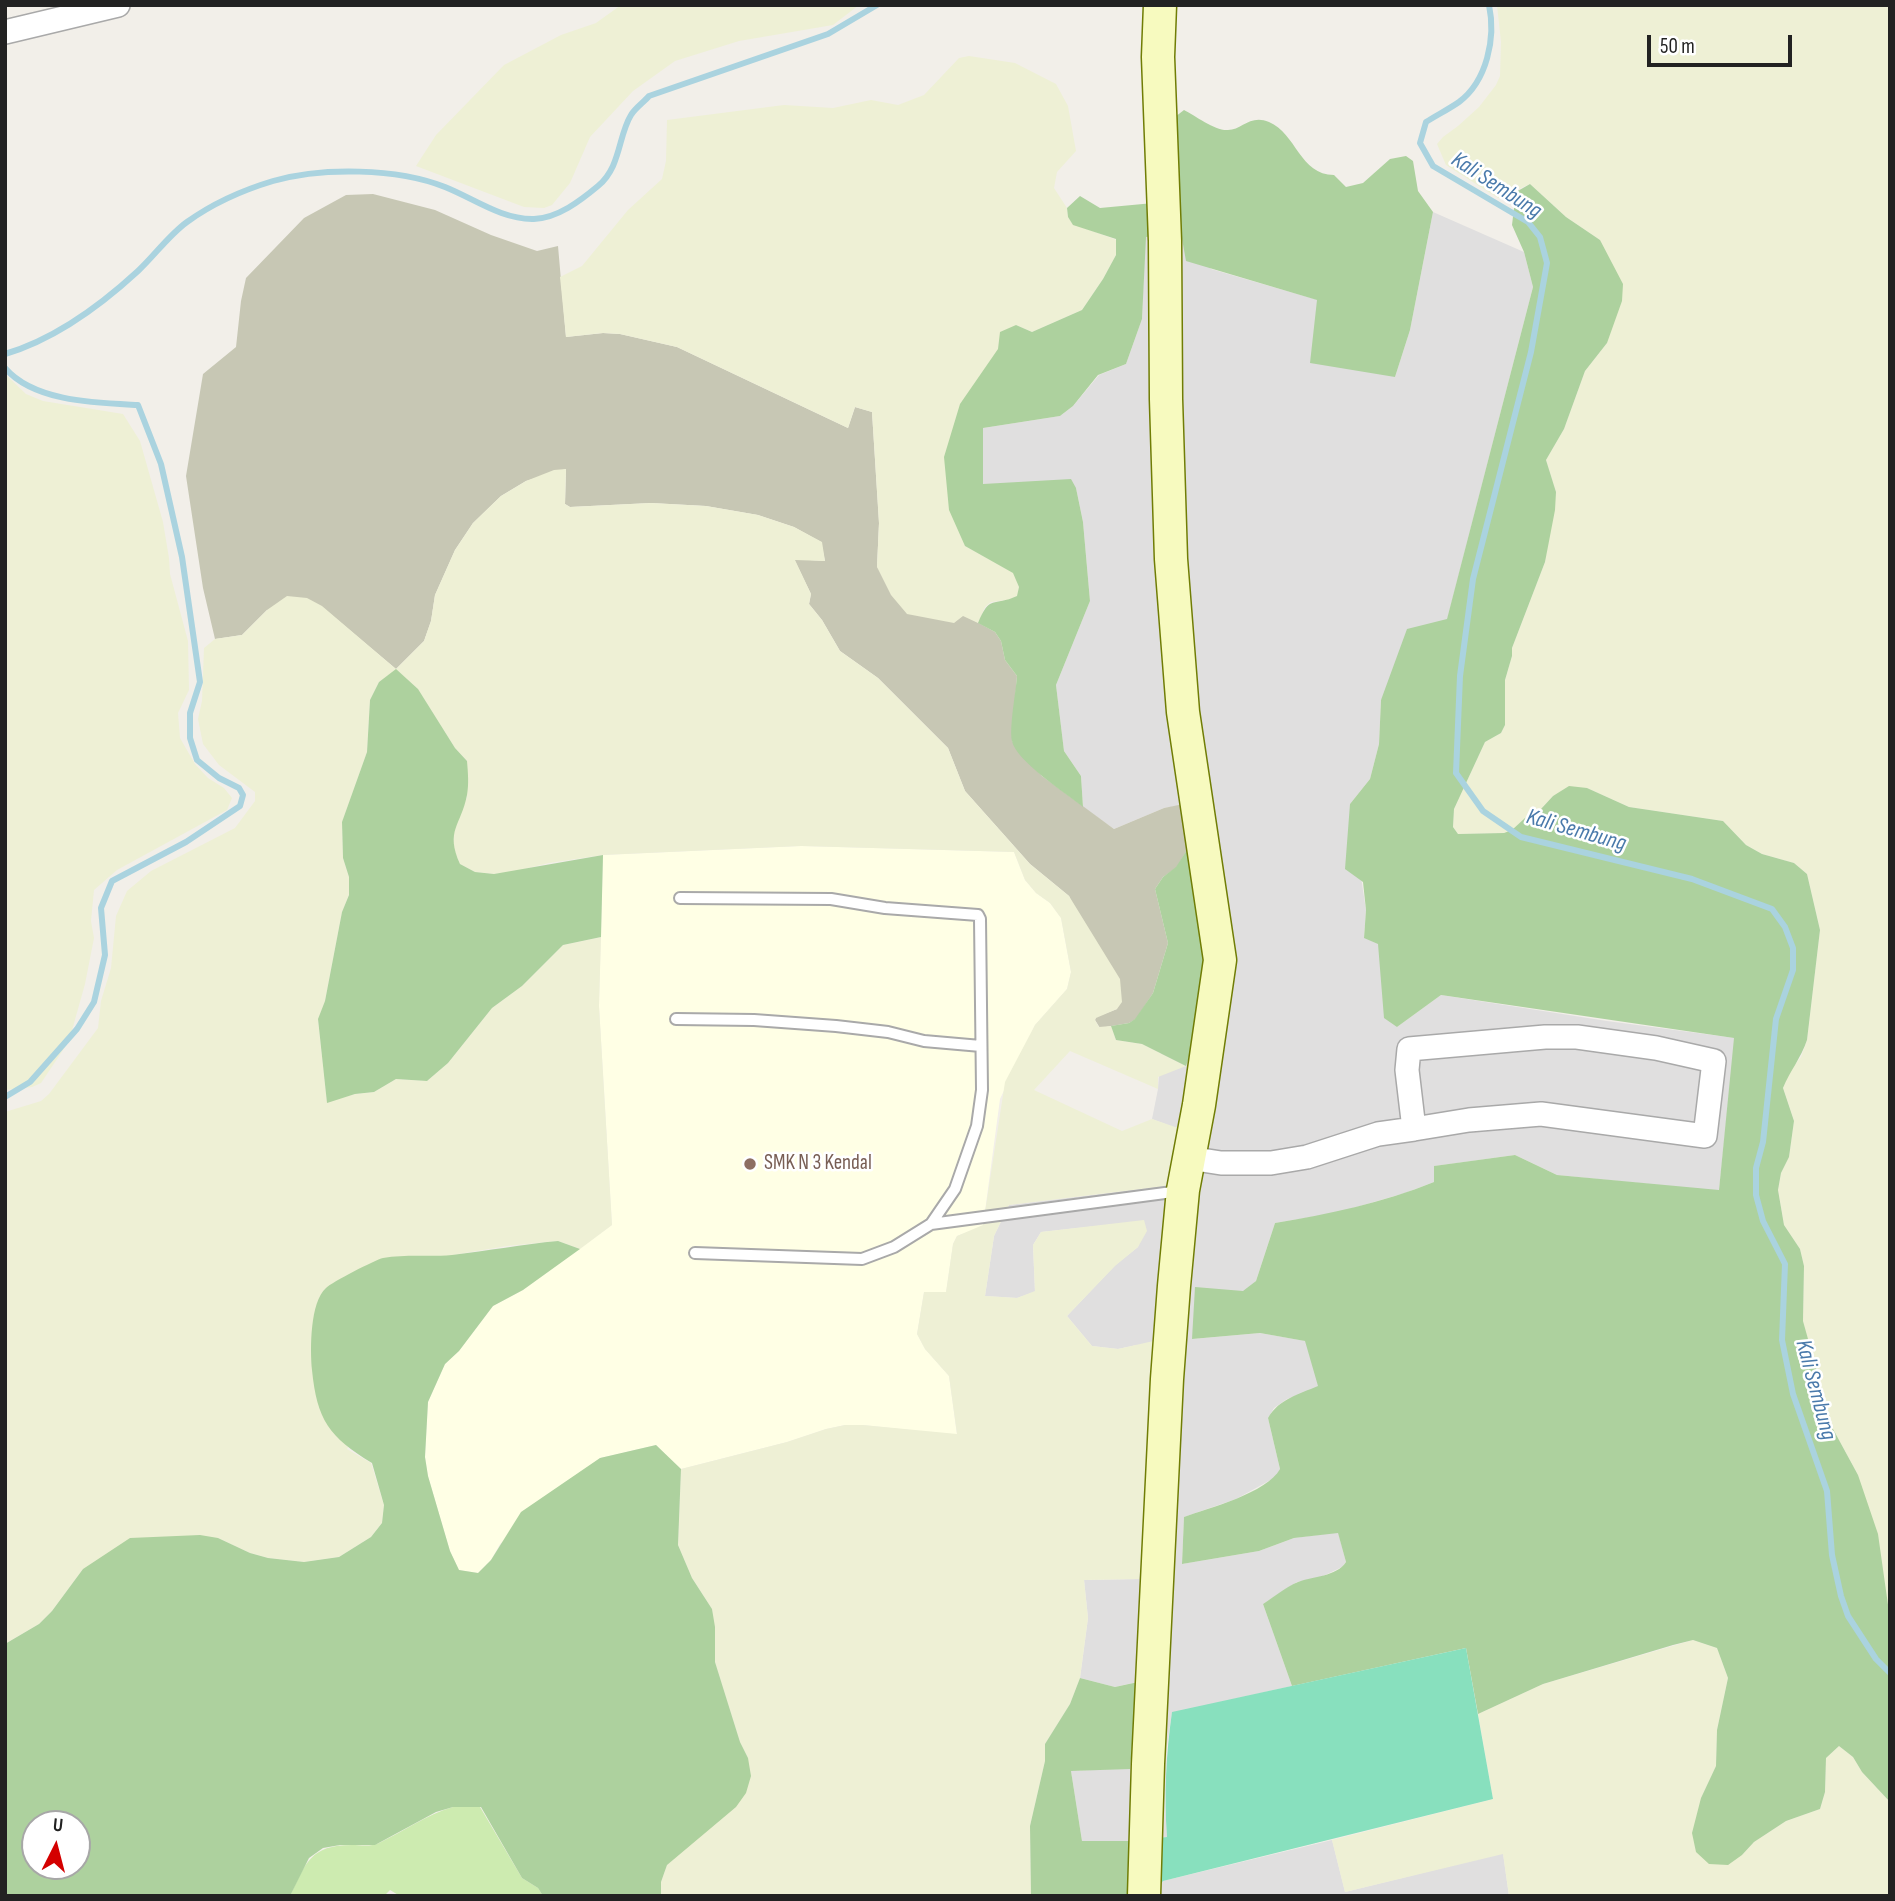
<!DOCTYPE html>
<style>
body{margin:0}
#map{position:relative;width:1895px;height:1901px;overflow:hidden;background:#f2efe9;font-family:"Sofia Sans Condensed",sans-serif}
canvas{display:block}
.frame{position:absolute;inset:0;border:7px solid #222;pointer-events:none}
.north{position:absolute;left:21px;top:1810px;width:70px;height:70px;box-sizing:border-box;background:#fff;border:2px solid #a7a7a7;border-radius:50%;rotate:6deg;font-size:19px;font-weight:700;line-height:28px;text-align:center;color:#222}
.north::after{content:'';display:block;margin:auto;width:24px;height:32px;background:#d40000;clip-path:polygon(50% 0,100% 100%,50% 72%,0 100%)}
.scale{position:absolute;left:1647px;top:35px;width:145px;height:32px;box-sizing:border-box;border:4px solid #222;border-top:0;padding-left:9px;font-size:21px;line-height:24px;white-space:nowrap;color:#222;-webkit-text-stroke:5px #fff;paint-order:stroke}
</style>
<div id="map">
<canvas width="1895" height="1901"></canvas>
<div class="frame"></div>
<div class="north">U</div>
<div class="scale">50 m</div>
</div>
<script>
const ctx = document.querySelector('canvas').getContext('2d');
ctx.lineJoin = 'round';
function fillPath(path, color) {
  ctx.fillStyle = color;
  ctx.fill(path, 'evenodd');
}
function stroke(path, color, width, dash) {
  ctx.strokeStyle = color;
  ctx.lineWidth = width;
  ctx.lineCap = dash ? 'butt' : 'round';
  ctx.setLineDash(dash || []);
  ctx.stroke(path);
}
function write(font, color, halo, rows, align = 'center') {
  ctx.font = font + ' "Sofia Sans Condensed",sans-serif';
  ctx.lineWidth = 5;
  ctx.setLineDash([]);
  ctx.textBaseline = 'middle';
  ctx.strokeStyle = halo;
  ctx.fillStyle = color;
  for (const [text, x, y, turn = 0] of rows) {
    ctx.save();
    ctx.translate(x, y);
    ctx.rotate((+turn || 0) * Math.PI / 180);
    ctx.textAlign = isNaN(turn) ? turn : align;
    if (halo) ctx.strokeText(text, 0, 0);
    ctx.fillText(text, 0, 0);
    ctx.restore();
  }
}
fillPath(new Path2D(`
 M1433,212L1524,252L1533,287L1447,620L1381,700L1379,744L1370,779L1350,804L1366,910L1364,937L1378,943L1397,1027L1441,995L1607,1021L1735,1038L1719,1191L1557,1175L1515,1155L1435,1166L1434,1182L1405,1193L1336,1213L1275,1223L1256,1281L1192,1339L1260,1333L1306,1341L1319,1387L1287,1399L1274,1408L1268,1418L1280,1469L1276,1477L1236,1499L1184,1517L1182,1564L1259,1551L1294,1538L1338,1532L1346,1562L1342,1567L1321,1577L1297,1582L1263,1604L1292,1686L1172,1713L1167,1746L1165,1803L1167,1837L1119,1842L1082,1841L1071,1771L1130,1768L1137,1682L1115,1687L1080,1678L1088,1618L1084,1580L1139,1579L1137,1345L1118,1349L1092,1346L1067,1316L1115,1265L1138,1247L1144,1221L1041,1232L1033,1245L1035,1292L1017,1298L985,1296L994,1236L1009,1205L1166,1186L1178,1129L1152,1119L1158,1089L1179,806L1164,808L1114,829L1083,807L1081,776L1064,751L1056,685L1090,601L1083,522L1076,488L983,484V428L1060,416L1073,406L1099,375L1126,364L1142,319L1145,237L1181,233L1211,269L1318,300L1395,377L1410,330Z
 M1332,1840L1345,1892L1503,1853L1509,1896H1159V1886L1163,1881Z`), '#e0dfdf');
fillPath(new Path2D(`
 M801,846L1014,852L1025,880L1036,893L1050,903L1061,918L1071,972L1067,989L1035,1025L1000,1099L983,1226L957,1236L953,1244L946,1293L924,1292L917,1334L925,1349L949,1376L957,1435L863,1425H845L826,1429L787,1442L681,1469L656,1445L600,1458L570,1481L500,1544L491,1560L478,1573L459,1570L450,1551L428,1476L425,1457L428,1402L445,1364L459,1351L493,1306L523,1290L612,1225L599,1006L603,855Z`), '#ffffe5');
fillPath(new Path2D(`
 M373,194L435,210L491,235L537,251L558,246L566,337L603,333L620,334L677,347L848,428L855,407L872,412L879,523L877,567L995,632L1001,641L1005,660L1017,676L1012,741L1042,776L1114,829L1164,808L1203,800L1201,856L1187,850L1176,868L1163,877L1155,889L1168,943L1153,993L1136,1019L1129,1023L1100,1028L1095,1020L1096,1017L1117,1009L1069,896L1030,864L965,791L948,748L878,678L840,651L822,620L809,604L811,594L794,559L825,561L821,542L794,527L758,515L706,506L651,503L570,507L565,504L566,469L526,481L501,496L473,523L455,550L435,595L431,621L424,641L396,669L322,607L267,610L242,635L215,639L203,588L186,476L203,374L236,347L241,301L246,278L304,218L346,195Z`), '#c7c7b4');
fillPath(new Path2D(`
 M621,5H859L833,25L739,41L675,61L633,91L590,137L570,183L552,205L544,208L524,207L416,166L436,135L504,65L561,35L596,23Z
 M1497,5H1890V1619L1858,1475L1833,1429L1807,1338L1803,1321L1804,1266L1800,1249L1784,1225L1778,1190L1781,1173L1789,1157L1794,1121L1783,1088L1790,1071L1801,1057L1807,1040L1820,930L1807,874L1794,863L1762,854L1746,845L1723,821L1629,807L1587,788L1553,796L1541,809L1525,818L1512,831L1504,833L1458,834L1453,827L1454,809L1485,742L1501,733L1505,725V680L1512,656V648L1545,562L1556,492L1546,460L1564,429L1585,371L1607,343L1600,240L1566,217L1530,184L1498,198L1446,165L1437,144L1443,137L1458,126L1479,107L1496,85L1500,76L1501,42Z
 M969,56L1015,63L1056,84L1068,106L1076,151L1057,172L1054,188L1067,208L1068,217L1073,224L1117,240L1116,255L1103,279L1082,310L1032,332L1016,325L960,405L965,546L1014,573L1019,587L1018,596L1008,600L991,602L985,607L978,623L963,616L954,623L907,614L891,595L877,567L879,523L872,412L855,407L848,428L677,347L620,334L603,333L566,337L560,277L582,266L628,210L662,179L666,161L667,120L784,105L833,108L871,100L898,105L924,95L959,58Z
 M5,374L26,394L43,401L123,414L140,441L163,522L169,558L170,574L188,641L189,690L178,713L180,738L195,764L208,778L224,788L232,798L227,810L117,870L94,890L91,921L94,938L85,984L69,1041L41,1083L32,1087L5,1090Z
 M566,469L565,504L570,507L651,503L706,506L758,515L794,527L822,542L825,561L795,560L811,594L809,604L822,620L840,651L878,678L948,748L965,791L1030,864L1069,896L1120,979L1122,1002L1117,1009L1096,1018L1095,1020L1099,1027L1111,1026L1116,1040L1142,1044L1186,1066L1158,1077V1089L1070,1051L1034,1090L1122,1131L1152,1119L1178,1128L1166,1186L1009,1205L994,1236L985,1296L1017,1298L1035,1291L1033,1245L1041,1232L1144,1220L1147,1231L1138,1247L1115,1266L1067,1316L1092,1346L1118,1349L1158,1340L1144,1552L1139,1579L1084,1580L1088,1618L1080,1678L1070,1704L1045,1744V1761L1030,1826L1031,1896H661V1882L667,1865L679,1852L748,1758L740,1742L715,1662L712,1609L692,1578L678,1545L681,1469L787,1442L826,1429L845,1425H863L957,1434L949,1376L925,1349L917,1334L924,1292H946L953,1244L957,1236L983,1225L1005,1082L1035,1025L1067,989L1071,972L1061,918L1050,903L1036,893L1025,880L1014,852L801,846L603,855L549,863L512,872L494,874L475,872L460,864L453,848L454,830L467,797V761L455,748L417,688L396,670L379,682L370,700L367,752L342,823L343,858L349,877V895L342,912L325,1001L318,1020L327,1102L355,1094L374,1092L396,1079L427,1081L448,1063L492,1008L522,986L563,945L601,937L599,1006L612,1225L580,1249L558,1241L507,1246L453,1255L347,1449L371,1463L384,1505L382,1523L371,1537L339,1557L304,1562L268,1558L250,1553L218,1538L83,1569L52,1611L39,1624L5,1644V1112L41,1101L49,1094L98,1028L101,1001L111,968L116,916L127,891L151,871L235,828L255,801V792L219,765L203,744L198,719L202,701L204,648L215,639L242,635L267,610L287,596L307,598L322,606L396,669L424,641L431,621L435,595L455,550L473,523L501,496L526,481L554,470Z
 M1693,1640L1717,1648L1728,1678L1717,1730L1716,1766L1701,1798L1742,1855L1754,1842L1786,1821L1820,1809L1825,1792L1826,1758L1839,1746L1853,1757L1862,1772L1890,1802V1896H1509L1503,1854L1345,1892L1332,1840L1493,1799L1478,1714L1543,1684Z`), '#eef0d5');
fillPath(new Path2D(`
 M453,1807H480L522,1878L538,1888L543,1896H400L390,1890L384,1896H290C306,1863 310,1845 352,1845C360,1845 371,1847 379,1843C404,1831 426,1815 453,1807Z`), '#cdebb0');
fillPath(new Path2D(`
 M1184,110C1196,116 1215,131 1228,130C1242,130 1250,114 1269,122C1296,133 1300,175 1334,175L1346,187L1363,183L1390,159L1406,156L1413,161L1418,191L1433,212L1410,330L1395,377L1310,363L1317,300L1186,261L1181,233L1146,237L1142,319L1126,364L1098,375L1073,406L1060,416L983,428V484L1071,479L1076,488L1083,522L1090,601L1056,685L1064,751L1081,776L1083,807C1067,794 1016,761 1012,741C1009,728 1016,691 1017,676L1005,660L1001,641L995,632L978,623C990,594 993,607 1017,596L1019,587L1013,573L965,546L949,510L944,457L960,404L998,349L1000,332L1016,325L1032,332L1082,310L1103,279L1116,255V239L1073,225L1068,217L1067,208L1080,196L1100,208L1175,201V117Z
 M1530,184L1566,217L1600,240L1623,284L1622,301L1607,343L1585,371L1564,429L1546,460L1556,492L1555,510L1545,562L1512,648V656L1505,680V725L1501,733L1485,742L1454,809L1453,827L1458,834L1504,833L1512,830L1525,818L1541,809L1553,796L1569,786L1587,788L1629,807L1723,821L1746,845L1762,854L1794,863L1807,874L1820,930L1807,1040C1801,1058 1790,1071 1783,1088L1794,1121L1789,1157L1781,1173L1778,1190L1784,1225L1800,1249L1804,1266L1803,1321L1833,1429L1858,1475L1878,1534L1890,1619V1802L1862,1772L1853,1757L1839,1746L1826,1758L1825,1792L1820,1809L1786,1821L1754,1842L1742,1855L1728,1865L1709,1864L1696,1852L1692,1833L1701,1798L1716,1766L1717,1730L1728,1678L1717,1648L1693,1640L1673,1645L1543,1684L1478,1714L1466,1648L1292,1686L1263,1604C1274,1597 1286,1587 1298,1582C1313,1576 1336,1577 1346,1562L1338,1533L1294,1538L1259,1551L1182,1564L1184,1517C1209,1508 1267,1493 1280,1469L1268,1418C1279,1399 1299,1394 1318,1386L1305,1341L1260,1333L1192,1339L1195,1287L1243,1291L1256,1281L1275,1223C1330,1214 1382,1203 1434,1182V1166L1515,1155L1557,1175L1719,1190L1734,1038L1441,995L1397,1027L1384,1018L1378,944L1364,938L1366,910L1363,882L1345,869L1350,804L1370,779L1379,744L1381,700L1407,629L1447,619L1533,287L1524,252L1512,225L1516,192Z
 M396,669L418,689L455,748L467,761C468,773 469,784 467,795C461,826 445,830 460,864L475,872L494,874L603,855L601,937L563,945L522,986L492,1008L448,1063L427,1081L396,1079L374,1092L355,1094L327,1103L318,1019L325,1001L342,912L349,895V877L343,858L342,822L367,752L370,700L379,682Z
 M1187,850L1201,856L1204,943L1201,1020L1186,1066L1142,1044L1116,1040L1111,1026L1129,1023L1135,1019L1153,993L1168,943L1155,889L1163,877L1176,867Z
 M558,1241L580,1249L523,1290L493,1306L459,1351L445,1364L428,1402L425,1457L428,1476L450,1551L459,1570L478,1573L491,1560L521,1512L600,1458L656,1445L681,1469L678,1545L692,1578L712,1609L715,1627V1662L740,1742L748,1758L751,1776L746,1793L736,1807L667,1865L661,1882V1896H543L538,1888L522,1878L481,1807H453L436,1812L375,1845H340L323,1848L309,1858L290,1896H5V1644L39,1624L52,1611L83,1569L130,1538L200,1535L218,1538L250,1553L268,1558L304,1562L339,1557L371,1537L382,1523L384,1505L372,1463C329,1437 317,1420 312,1370C310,1349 310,1302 326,1288C332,1282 375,1260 383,1258C405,1254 430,1257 452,1255C488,1251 523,1244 558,1241ZM77,1824V1866H35V1824Z
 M1080,1678L1115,1687L1138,1682L1130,1769L1071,1771L1082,1841H1132L1133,1896H1031L1030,1826L1045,1761V1744L1070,1704Z`), '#add19e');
fillPath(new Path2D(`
 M1466,1648L1493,1799L1163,1881L1159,1886L1132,1841L1167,1837C1164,1795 1166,1754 1172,1712Z`), '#88e0be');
stroke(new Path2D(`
 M1489,5C1496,38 1487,81 1459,102C1449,109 1437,115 1426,122L1420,143L1433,166L1528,222L1540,237L1547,263L1531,352L1473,579L1460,676L1456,773L1483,811L1521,837L1692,879L1772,909L1785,927L1793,948V970L1776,1019L1763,1142L1756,1168V1195L1763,1221L1785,1264L1782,1340L1793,1394L1827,1491L1832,1555L1841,1596L1848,1616L1876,1659L1890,1673
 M5,354C56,339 100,306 138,271C155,255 169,235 187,222C212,204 243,190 273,181C322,167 397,168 445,187C473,198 502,220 534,219C558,218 580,201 598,186C621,167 618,136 631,115C635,108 644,102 649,96L828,34L877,5
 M5,368C34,402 97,403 138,405L161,464L182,557L200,682L190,713V738L197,760L219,778L239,788L243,795L240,806L186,842L112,881L101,908L105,955L94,1002L77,1029L30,1082L5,1097`), '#aad3df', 6);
const lane = new Path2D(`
 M680,898L831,899L885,908L978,915L980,919L982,1090L977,1126L955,1189L931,1224
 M676,1019L754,1020L836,1026L888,1032L924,1041L981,1046
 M695,1253L862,1259L894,1247L931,1224L1180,1191`);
const street = new Path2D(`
 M5,32L118,5
 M1189,1158L1221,1163H1271L1307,1157L1378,1134L1414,1129L1407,1070L1409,1049L1545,1037H1577L1656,1048L1714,1061L1705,1136L1541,1114L1469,1120L1414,1129`);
const secondary = new Path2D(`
 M1144,1896L1148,1764L1167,1379L1174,1286L1183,1190L1199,1105L1220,960L1183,712L1171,559L1166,399L1165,241L1158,57L1160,5`);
stroke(lane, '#a9a9a9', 14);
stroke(street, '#a9a9a9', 26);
stroke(secondary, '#707d05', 35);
stroke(lane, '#fff', 10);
stroke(street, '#fff', 23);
stroke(secondary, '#f7fabf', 32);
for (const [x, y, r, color] of [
 [750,1164,7,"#8d6e63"]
]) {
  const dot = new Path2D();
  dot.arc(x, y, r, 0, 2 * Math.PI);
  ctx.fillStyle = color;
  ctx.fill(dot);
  stroke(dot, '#fff', 2.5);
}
write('21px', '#785e54', '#fff', [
 ["SMK N 3 Kendal",764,1164]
], 'left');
write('italic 23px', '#4a7aab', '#fff', [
 ["Kali Sembung",1496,186,33],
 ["Kali Sembung",1576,831,16],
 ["Kali Sembung",1815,1390,75]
]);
</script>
